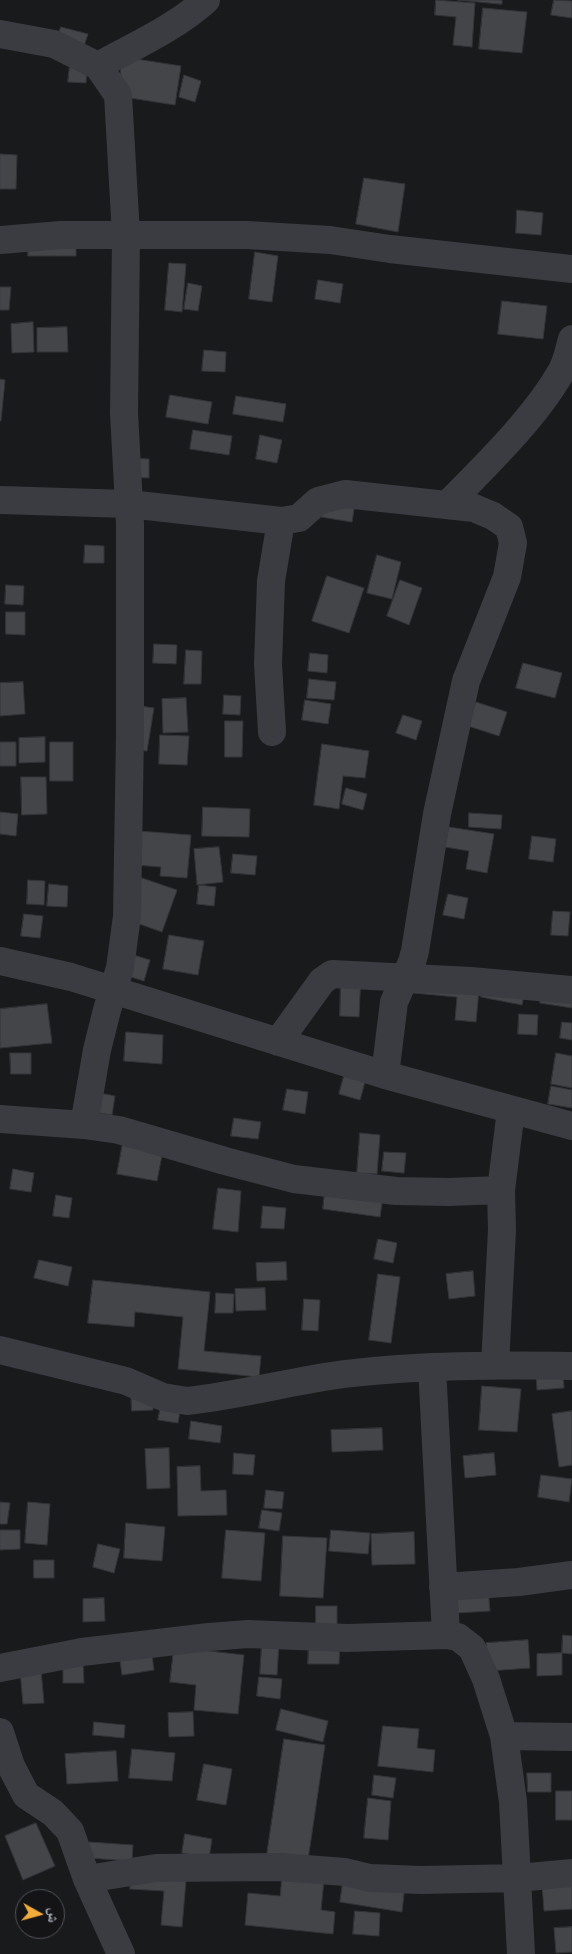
<!DOCTYPE html>
<meta charset="utf-8">
<style>
body{margin:0}
#map{position:relative;width:572px;height:1954px;overflow:hidden;background:#191a1c;font-family:Ubuntu,"Noto Naskh Arabic",sans-serif}
canvas{display:block}
.north{position:absolute;left:15px;top:1889px;width:50px;height:50px;box-sizing:border-box;background:#141417;border:1px solid #515359;border-radius:50%;rotate:97deg;font-size:14px;font-weight:700;line-height:20px;text-align:center;color:#acb1bb}
.north::after{content:'';display:block;margin:auto;width:18px;height:22px;background:#f1ac3c;clip-path:polygon(50% 0,100% 100%,50% 72%,0 100%)}
</style>
<div id="map">
<canvas width="572" height="1954"></canvas>
<div class="north">ش</div>
</div>
<script>
const ctx = document.querySelector('canvas').getContext('2d');
ctx.lineJoin = 'round';
function fillPath(path, color) {
  ctx.fillStyle = color;
  ctx.fill(path, 'evenodd');
}
function stroke(path, color, width, dash) {
  ctx.strokeStyle = color;
  ctx.lineWidth = width;
  ctx.lineCap = dash ? 'butt' : 'round';
  ctx.setLineDash(dash || []);
  ctx.stroke(path);
}
const building = new Path2D(`
 M436,0L475,3L472,47L453,45L456,17L435,15Z
 M458,0H502V4Z
 M554,0L572,1V18L551,15Z
 M483,8L527,12L522,53L479,49Z
 M61,27L88,34L83,49L56,41Z
 M123,57L181,66L175,105L117,96Z
 M70,64L87,66L86,83L68,82Z
 M184,75L201,81L195,102L179,97Z
 M0,154L17,155L16,189H0Z
 M364,178L405,184L398,232L356,224Z
 M517,210L543,213L541,235L516,233Z
 M29,238L76,239V256H28Z
 M255,252L278,256L272,302L249,299Z
 M169,263L186,264L182,312L165,310Z
 M318,280L343,284L340,303L315,299Z
 M188,283L202,286L198,311L184,309Z
 M0,287H11L9,310H0Z
 M502,301L547,306L543,339L498,334Z
 M33,322L34,352L12,353L11,324Z
 M67,327L68,352H37V328Z
 M204,350L226,352L225,372L202,371Z
 M0,379L5,380L1,421H0Z
 M170,395L212,402L208,424L166,417Z
 M236,396L286,404L283,422L233,414Z
 M193,430L232,436L229,455L190,449Z
 M260,435L282,440L277,463L256,459Z
 M128,458L149,459V478L127,477Z
 M324,498L355,503L352,522L321,517Z
 M85,545L104,546V563H84Z
 M377,555L401,562L392,599L367,593Z
 M327,576L364,588L349,633L312,621Z
 M400,580L422,588L409,625L387,616Z
 M6,585L24,586L23,605L5,604Z
 M6,612H25V635L6,634Z
 M154,644L177,645L176,664L153,663Z
 M186,650L202,651L201,684H184Z
 M310,653L328,655L327,673L308,671Z
 M523,663L562,673L555,698L516,688Z
 M309,679L336,682L334,700L307,698Z
 M23,682L25,714L0,716V683Z
 M224,695L241,696L240,715L223,714Z
 M186,698L188,732L163,733L162,699Z
 M305,700L331,704L328,724L302,720Z
 M476,702L507,712L499,736L468,726Z
 M127,704L154,708L147,751L120,748Z
 M403,715L422,721L416,740L396,733Z
 M225,721H243L242,757H225Z
 M160,735L189,736L187,765L159,764Z
 M45,737V762L19,763V738Z
 M0,742H16V766H0Z
 M50,742H73V781H50Z
 M322,744L369,751L365,778L343,776L339,809L314,805Z
 M21,777H46L47,814L22,815Z
 M346,788L367,794L363,810L342,804Z
 M203,807L250,809L249,837L202,836Z
 M0,812L18,814L16,836L0,834Z
 M469,813L502,815L501,829L469,827Z
 M449,827L494,834L487,873L466,869L469,851L445,847Z
 M139,831L191,835L187,878L160,876L161,867L136,865Z
 M532,836L556,839L553,862L529,859Z
 M219,847L223,882L197,885L194,849Z
 M233,854L257,856L255,875L231,873Z
 M139,877L177,890L162,932L125,919Z
 M28,880L45,881L44,905L27,904Z
 M49,884L68,886L67,907L47,906Z
 M199,885L216,887L214,906L197,904Z
 M448,894L468,898L464,919L443,915Z
 M553,911L570,912L568,936L551,935Z
 M24,914L43,916L40,938L21,936Z
 M169,935L204,941L198,975L163,969Z
 M130,954L150,960L144,981L124,975Z
 M415,973L480,979L476,1022L455,1020L457,997L413,993Z
 M341,974H361L359,1017L340,1016Z
 M485,976L526,985L522,1005L481,997Z
 M543,985L572,989V1008L540,1003Z
 M47,1004L52,1043L0,1048V1009Z
 M519,1014L538,1015L537,1035L518,1034Z
 M562,1022L572,1023V1040L560,1038Z
 M126,1032L163,1035L162,1064L124,1061Z
 M10,1053H31V1074H11Z
 M556,1053L572,1056V1088L551,1084Z
 M344,1076L365,1082L360,1100L339,1094Z
 M551,1086L572,1090V1108L548,1104Z
 M79,1089L115,1096L112,1115L75,1109Z
 M287,1089L308,1092L305,1114L283,1110Z
 M234,1118L261,1122L258,1139L231,1136Z
 M360,1133L380,1135L377,1174L357,1173Z
 M124,1137L164,1145L157,1181L117,1174Z
 M384,1152L406,1153L404,1173L382,1171Z
 M13,1169L34,1173L31,1192L10,1189Z
 M326,1181L384,1190L380,1217L323,1209Z
 M218,1188L241,1191L238,1232L213,1229Z
 M56,1195L72,1198L69,1218L53,1216Z
 M263,1206L286,1208L284,1229L261,1228Z
 M378,1239L397,1243L393,1263L374,1259Z
 M39,1260L72,1267L68,1286L34,1278Z
 M286,1262L287,1280L257,1281L256,1263Z
 M473,1271L475,1296L449,1299L446,1274Z
 M378,1274L400,1277L391,1343L369,1340Z
 M93,1280L210,1292L204,1351L261,1356L259,1377L178,1369L183,1317L135,1312L134,1327L88,1323Z
 M265,1288L266,1310L236,1311L235,1289Z
 M216,1293L234,1294L233,1313H215Z
 M304,1299L320,1300L318,1331L302,1330Z
 M563,1370L564,1388L537,1390L536,1372Z
 M482,1386L521,1389L517,1432L479,1430Z
 M131,1394H153V1410L132,1411Z
 M162,1400L181,1404L178,1423L158,1420Z
 M572,1411V1465L559,1467L552,1414Z
 M191,1421L222,1426L220,1443L189,1439Z
 M382,1428L383,1450L332,1452L331,1430Z
 M169,1448L170,1488L147,1489L145,1449Z
 M234,1453L255,1455L253,1475L233,1474Z
 M494,1453L496,1475L465,1478L463,1456Z
 M200,1466L201,1491L226,1490L227,1515L178,1516L177,1467Z
 M541,1475L572,1479L569,1502L538,1497Z
 M266,1490L284,1492L282,1509L264,1508Z
 M0,1502L10,1503L7,1524H0Z
 M28,1502L50,1504L47,1545L25,1543Z
 M262,1510L282,1513L279,1531L259,1528Z
 M126,1523L165,1527L162,1561L124,1558Z
 M0,1530H20V1549L0,1550Z
 M226,1530L265,1533L261,1581L222,1578Z
 M331,1530L370,1533L368,1554L329,1551Z
 M414,1532L415,1564L372,1565L371,1534Z
 M283,1536L327,1538L323,1598L280,1596Z
 M98,1544L120,1549L114,1573L93,1567Z
 M34,1560H54V1578H34Z
 M488,1588L490,1611L457,1613L456,1590Z
 M104,1598L105,1621L83,1622V1599Z
 M316,1606H337V1627L316,1628Z
 M176,1631L192,1649L244,1655L238,1714L194,1710L196,1685L170,1682Z
 M563,1635L572,1636V1654L562,1653Z
 M309,1640L340,1641L339,1664H308Z
 M528,1640L530,1668L488,1671L486,1643Z
 M262,1642L279,1643L277,1675L260,1674Z
 M151,1648L154,1670L122,1675L119,1653Z
 M562,1653V1675L537,1676V1654Z
 M40,1658L44,1703L23,1704L19,1660Z
 M83,1661L84,1683H63V1662Z
 M259,1677L282,1679L280,1699L257,1696Z
 M281,1709L328,1721L323,1742L276,1730Z
 M193,1712L194,1736L169,1737L168,1713Z
 M94,1722L125,1725L124,1738L93,1735Z
 M383,1726L419,1729L417,1748L435,1750L433,1772L378,1766Z
 M284,1739L325,1745L308,1860L267,1854Z
 M132,1749L175,1753L172,1781L129,1778Z
 M116,1751L118,1781L67,1784L65,1754Z
 M204,1764L232,1769L226,1805L197,1800Z
 M527,1773H551V1792H528Z
 M374,1775L396,1778L393,1798L372,1795Z
 M556,1791H572V1820H556Z
 M368,1798L391,1801L388,1840L364,1838Z
 M36,1823L55,1866L23,1880L5,1836Z
 M185,1834L212,1839L209,1858L182,1853Z
 M89,1842L133,1845L132,1861L88,1858Z
 M132,1865L187,1870L182,1927L161,1925L164,1891L130,1889Z
 M283,1866L325,1870L321,1910L335,1912L333,1934L245,1925L248,1893L280,1896Z
 M572,1868V1909L544,1911L541,1871Z
 M344,1875L405,1885L402,1912L340,1902Z
 M355,1911L380,1913L379,1936L353,1934Z
 M572,1927V1952L556,1953L554,1928Z`);
fillPath(building, '#434549');
stroke(building, '#333438', 1);
stroke(new Path2D(`
 M0,34L54,44L98,66L118,95L126,235L124,413L130,523V734L127,916L120,968L107,1010L97,1050L84,1125
 M98,66C134,46 175,28 206,0
 M0,240L61,235H247L330,240L390,249L572,269
 M0,500L129,504L281,521L299,518L318,501L345,494L474,508L493,516L509,527L513,543L507,577L466,681L437,814L415,951L412,962L394,1002L385,1075
 M447,505C485,466 535,418 561,372C567,362 569,349 572,339
 M272,732L268,664L271,581L281,521
 M0,961L71,977L385,1075L572,1126
 M278,1042L322,981L332,974L471,981L572,990
 M0,1119L84,1125L119,1130L225,1161L294,1179L396,1191L449,1192L501,1190
 M0,1350L126,1381L163,1397L187,1401C240,1395 292,1381 344,1374C420,1365 496,1365 572,1366
 M495,1365L502,1230L501,1190L511,1110
 M432,1367L446,1635
 M443,1587L519,1582L572,1575
 M0,1668L82,1652L209,1637L248,1634L347,1638L446,1635L458,1637L472,1648L486,1679L504,1736L513,1802L521,1954
 M0,1732L11,1766L26,1795L53,1813L70,1831L87,1879L121,1954
 M504,1736L572,1737
 M87,1879L156,1868L280,1867L345,1872L370,1878L421,1880L518,1878L572,1873`), '#3a3c41', 28);
</script>
